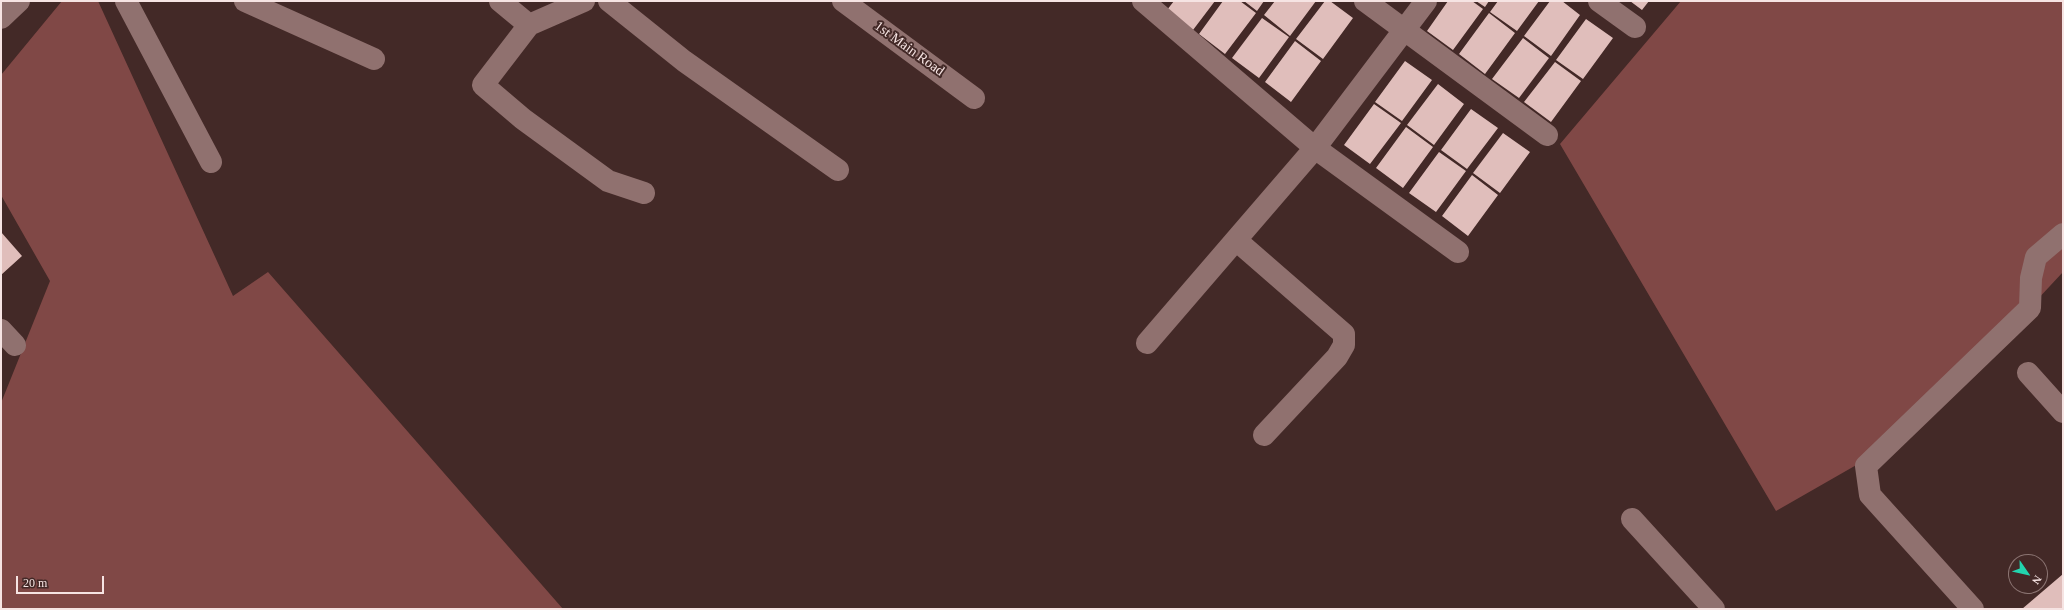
<!DOCTYPE html>
<style>
body{margin:0}
#map{position:relative;width:2064px;height:610px;overflow:hidden;background:#432927;font-family:"Times New Roman",serif}
canvas{display:block}
.frame{position:absolute;inset:0;border:2px solid #f6e4e3;pointer-events:none}
.north{position:absolute;left:2008px;top:554px;width:40px;height:40px;box-sizing:border-box;background:#432927;border:1px solid #8b7472;border-radius:50%;rotate:124deg;font-size:11px;font-weight:700;line-height:16px;text-align:center;color:#f6e4e3}
.north::after{content:'';display:block;margin:auto;width:14px;height:18px;background:#22d5af;clip-path:polygon(50% 0,100% 100%,50% 72%,0 100%)}
.scale{position:absolute;left:16px;top:576px;width:88px;height:18px;box-sizing:border-box;border:2px solid #f6e4e3;border-top:0;padding-left:5px;font-size:12px;line-height:14px;white-space:nowrap;color:#f6e4e3;-webkit-text-stroke:3px #432927;paint-order:stroke}
</style>
<div id="map">
<canvas width="2064" height="610"></canvas>
<div class="frame"></div>
<div class="north">N</div>
<div class="scale">20 m</div>
</div>
<script>
const ctx = document.querySelector('canvas').getContext('2d');
ctx.lineJoin = 'round';
function fillPath(path, color) {
  ctx.fillStyle = color;
  ctx.fill(path, 'evenodd');
}
function stroke(path, color, width, dash) {
  ctx.strokeStyle = color;
  ctx.lineWidth = width;
  ctx.lineCap = dash ? 'butt' : 'round';
  ctx.setLineDash(dash || []);
  ctx.stroke(path);
}
function write(font, color, halo, rows, align = 'center') {
  ctx.font = font + ' "Times New Roman",serif';
  ctx.lineWidth = 4;
  ctx.setLineDash([]);
  ctx.textBaseline = 'middle';
  ctx.strokeStyle = halo;
  ctx.fillStyle = color;
  for (const [text, x, y, turn = 0] of rows) {
    ctx.save();
    ctx.translate(x, y);
    ctx.rotate((+turn || 0) * Math.PI / 180);
    ctx.textAlign = isNaN(turn) ? turn : align;
    if (halo) ctx.strokeText(text, 0, 0);
    ctx.fillText(text, 0, 0);
    ctx.restore();
  }
}
fillPath(new Path2D(`
 M62,1H98L233,296L268,272L563,609H1V403L50,281L1,195V75Z
 M1681,1H2063V272L1914,432L1776,511L1560,144Z`), '#804846');
fillPath(new Path2D(`
 M1174,1H1215L1193,30L1167,10Z
 M1223,1H1240L1256,13L1225,54L1199,34Z
 M1244,1H1264L1257,11Z
 M1275,1H1316L1290,36L1264,15Z
 M1325,1H1330L1353,18L1323,59L1296,39Z
 M1448,1H1472L1483,9L1453,50L1427,31Z
 M1476,1H1489L1485,7Z
 M1498,1H1539L1517,31L1490,12Z
 M1550,1H1562L1580,15L1551,56L1524,36Z
 M1630,1H1649L1642,10Z
 M1489,13L1515,33L1485,74L1459,54Z
 M1262,18L1289,37L1259,78L1232,58Z
 M1586,19L1613,38L1583,79L1556,60Z
 M1523,38L1549,58L1519,98L1492,79Z
 M1295,41L1321,61L1291,102L1265,82Z
 M1405,61L1432,80L1402,121L1375,102Z
 M1555,62L1581,81L1551,122L1524,102Z
 M1438,84L1464,104L1434,145L1407,125Z
 M1374,104L1401,123L1370,164L1344,145Z
 M1471,109L1498,128L1467,169L1441,150Z
 M1406,127L1433,147L1403,188L1376,168Z
 M1503,133L1530,152L1500,193L1473,173Z
 M1439,152L1466,171L1436,212L1409,193Z
 M1472,175L1498,195L1468,236L1442,216Z
 M1,232L22,256L1,275Z
 M2063,574V609H2022Z`), '#e0bebb');
stroke(new Path2D(`
 M126,1L211,162
 M245,1L374,59
 M500,1L529,25L584,1
 M609,1L684,61L838,170
 M843,1L974,98
 M1143,1L1315,148L1458,252
 M1365,1L1547,135
 M1599,1L1635,27
 M529,25L483,85L523,119L608,181L644,193
 M1236,240L1344,334V345L1337,357L1264,435
 M1,330L15,345
 M1147,343L1315,148L1426,1
 M2028,373L2063,412
 M1632,519L1714,609
 M1973,609L1870,495L1866,466L2030,308L2031,278L2036,257L2063,234`), '#90716f', 22);
stroke(new Path2D(`
 M1,18L19,1`), '#90716f', 22);
write('14px', '#f6e4e3', '#432927', [
 ["1st Main Road",909,49,36]
]);
</script>
